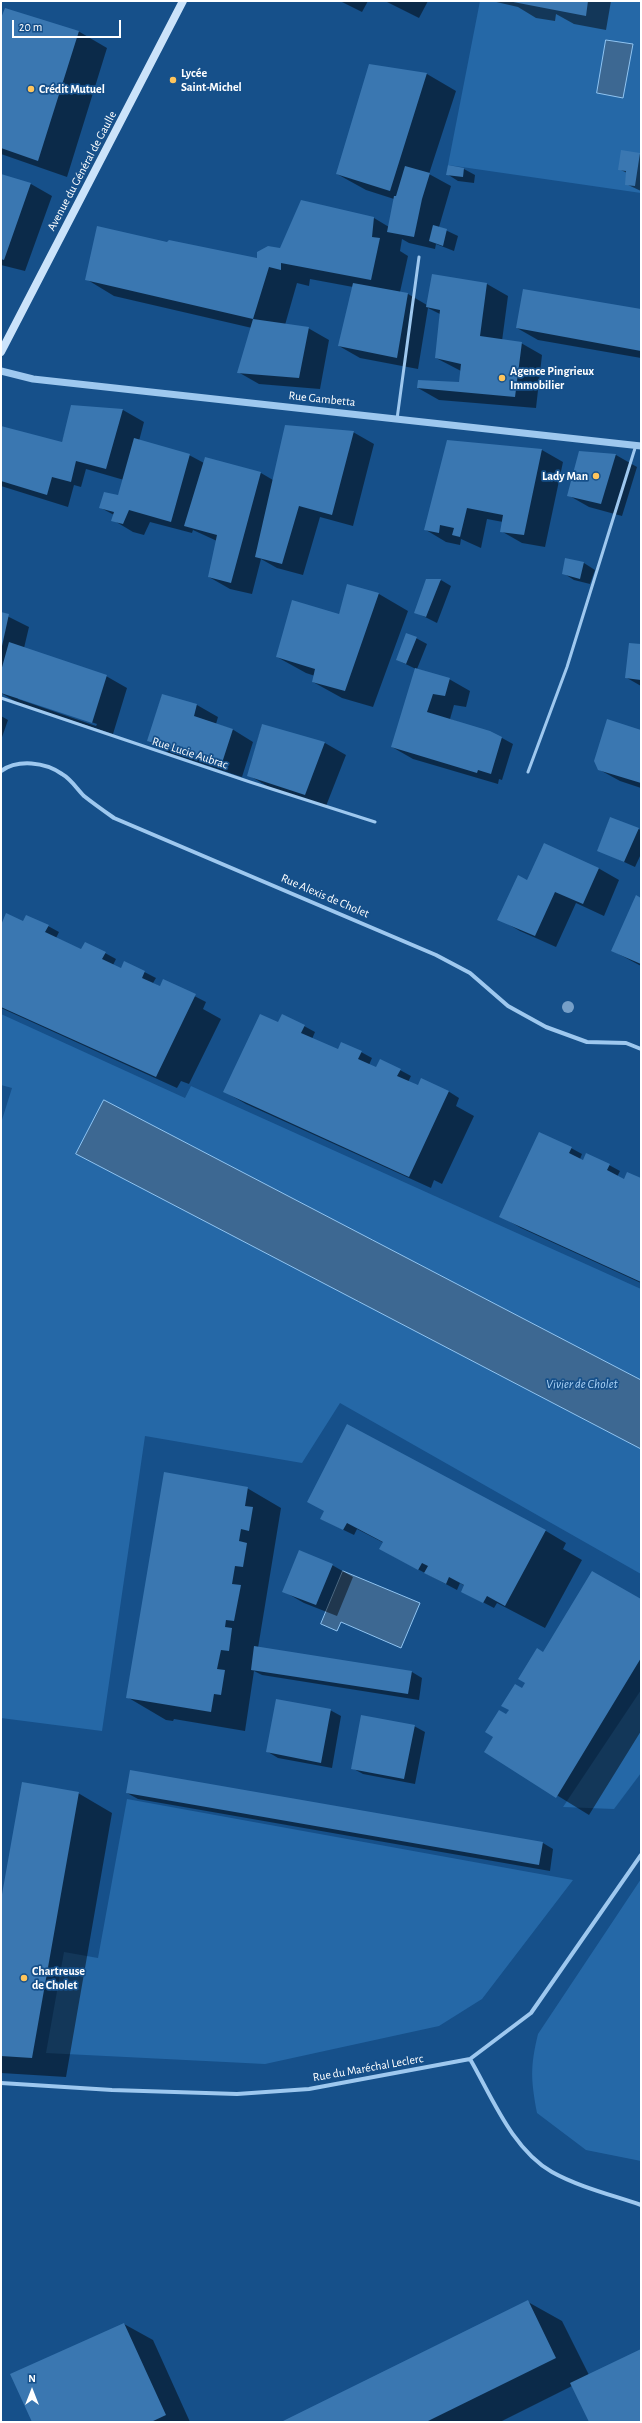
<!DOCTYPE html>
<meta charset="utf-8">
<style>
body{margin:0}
#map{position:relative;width:642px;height:2423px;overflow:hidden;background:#16508a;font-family:"Alegreya Sans",sans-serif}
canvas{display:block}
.frame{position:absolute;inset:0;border:2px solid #fff;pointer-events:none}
.north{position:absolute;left:12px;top:2371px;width:40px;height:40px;-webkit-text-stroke:3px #16508a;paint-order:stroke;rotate:0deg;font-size:11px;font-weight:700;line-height:16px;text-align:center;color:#fff}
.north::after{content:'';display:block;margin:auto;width:14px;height:18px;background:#fff;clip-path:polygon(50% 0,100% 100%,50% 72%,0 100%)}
.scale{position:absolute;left:12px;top:20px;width:109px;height:18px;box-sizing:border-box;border:2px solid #fff;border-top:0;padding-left:5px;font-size:12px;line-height:14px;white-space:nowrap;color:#fff;-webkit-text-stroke:3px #16508a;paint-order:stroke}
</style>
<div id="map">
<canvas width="642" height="2423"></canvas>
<div class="frame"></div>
<div class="north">N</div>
<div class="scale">20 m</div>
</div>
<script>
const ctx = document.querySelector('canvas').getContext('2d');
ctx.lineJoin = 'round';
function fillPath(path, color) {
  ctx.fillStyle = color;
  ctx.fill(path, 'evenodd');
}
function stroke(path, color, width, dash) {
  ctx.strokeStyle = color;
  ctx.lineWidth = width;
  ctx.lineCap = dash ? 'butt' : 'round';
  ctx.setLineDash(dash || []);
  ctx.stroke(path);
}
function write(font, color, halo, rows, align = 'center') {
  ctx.font = font + ' "Alegreya Sans",sans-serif';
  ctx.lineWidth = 3.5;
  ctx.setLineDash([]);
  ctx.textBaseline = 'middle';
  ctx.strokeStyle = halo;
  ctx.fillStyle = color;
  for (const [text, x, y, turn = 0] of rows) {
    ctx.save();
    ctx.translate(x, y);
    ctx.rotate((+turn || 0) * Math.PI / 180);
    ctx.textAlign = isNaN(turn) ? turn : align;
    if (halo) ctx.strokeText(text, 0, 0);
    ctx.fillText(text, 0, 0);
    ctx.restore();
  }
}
fillPath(new Path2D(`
 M480,1H641V193L448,165Z
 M1,1014L185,1098L191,1086L641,1289V1574L340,1403L302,1463L145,1436L102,1731L1,1718V1123L12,1088L1,1085Z
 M641,1690V1773L614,1809L563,1807Z
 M127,1799L573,1880L482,1999L439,2026L265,2064L46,2053L64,1952L98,1958Z
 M641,1879V2161L586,2150L537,2113C531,2080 530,2067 538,2034Z`), '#2568a7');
const water = new Path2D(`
 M606,40L633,44L623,98L597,93Z
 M104,1100L641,1380V1449L76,1154Z
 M343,1571L420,1603L401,1648L341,1622L337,1631L321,1624Z`);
fillPath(water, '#3d6892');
stroke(water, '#90c4f1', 1);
fillPath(new Path2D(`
 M340,1H368L362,12Z
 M385,1H428L419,18Z
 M492,1H611L606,30L574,24L556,14L555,21L536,18L518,7Z
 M1,21L78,31L107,48L67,177L1,154Z
 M370,65L427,74L456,91L429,174L451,186L439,227L458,236L454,251L436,244L435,249L409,243L402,239L400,251L408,256L400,292L408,294L427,305L487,284L508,296L502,341L521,343L542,355L536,408L439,400L418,388L460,383L461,371L436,358L440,314L428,308L418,369L360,358L339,346L353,287L310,279L309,286L297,283L285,325L308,328L329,340L320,389L259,384L238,372L252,328L114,296L86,279L168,243L258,259L281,249L374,218L389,227L394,199L366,190L337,174Z
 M639,154L641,155V191L626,184L627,173L619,169Z
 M449,166L464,169L475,175L474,183L458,181L447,174Z
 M1,175L31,184L52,196L25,271L1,265Z
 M641,310V358L538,340L517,328Z
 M72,406L123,410L144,422L139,441L189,455L204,463L205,458L261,473L273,480L353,432L374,444L353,526L320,517L303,575L277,568L261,559L252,594L230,589L209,577L217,541L193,530L192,533L150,522L144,535L133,532L113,520L114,515L101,508L118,496L124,480L86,469L81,487L74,485L68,507L1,486V427L62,443Z
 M542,450L563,462L545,547L522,543L501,531L503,522L487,519L481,548L461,539L460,545L446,542L426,530Z
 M580,452L616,455L637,467L622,516L589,507L568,495Z
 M566,559L584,563L595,570L590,584L574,580L563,573Z
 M441,580L451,586L437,623L415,612Z
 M348,585L379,594L408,611L373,707L342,698L313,682L315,676L306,673L277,657L339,615Z
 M1,613L29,627L24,648L106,676L127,688L113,734L18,703L1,693ZM18,697L97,724L96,726L18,699Z
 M416,638L427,644L417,669L449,679L470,691L466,707L454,705L450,719L502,738L513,744L502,780L499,779L498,784L413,759L392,747L416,669L397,660Z
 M641,645V686L627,678Z
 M162,695L197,705L218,717L216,724L232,729L253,742L242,777L169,753L148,741Z
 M1,716L8,720L1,740Z
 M262,725L325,743L346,755L326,806L269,787L248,775Z
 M641,731V788L620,781L598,769Z
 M610,818L641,830V854L635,867L598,850Z
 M598,868L619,880L604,916L576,903L556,947L520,931L499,919L527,881Z
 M641,899V966L613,951Z
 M28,925L48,926L59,932L56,938L82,950L105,953L116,959L113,965L121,969L125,962L156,978L153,983L167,990L163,980L206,1002L203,1009L221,1019L189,1084L181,1081L177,1088L1,1008V927Z
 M284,1026H304L315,1032L312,1039L346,1054L361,1052L372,1058L369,1065L377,1068L400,1070L411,1076L408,1082L427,1091H448L459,1098L456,1106L474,1116L442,1184L434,1180L431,1188L246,1104L225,1092Z
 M571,1148L582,1154L580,1159L584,1161L609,1165L620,1171L617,1177L625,1180H641V1283L521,1228L500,1216Z
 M247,1488L281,1508L258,1648L412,1672L422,1678L419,1700L262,1675L254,1671L245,1731L174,1719L173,1721L166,1720L127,1697Z
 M321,1519L546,1531L566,1543L563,1549L582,1560L545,1628L497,1603L494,1608L473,1597L465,1586L460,1583L457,1590L391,1555L384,1543L357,1529L354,1535Z
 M332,1565L353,1577L337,1616L304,1603L283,1591Z
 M641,1601V1731L589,1815L485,1751L544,1653Z
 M330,1710L341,1716L332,1768L278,1758L268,1752Z
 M414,1726L425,1732L415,1784L363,1774L352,1768Z
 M78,1793L112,1813L66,2077L1,2073V1905Z
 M127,1793L543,1843L553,1849L550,1871L138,1799Z
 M528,2302L562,2321L589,2375L641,2350V2422H590L572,2386L500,2422H284Z
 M124,2324L153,2340L190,2422H33Z`), '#0007');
fillPath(new Path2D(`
 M508,1H588L586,16Z
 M5,8L79,31L38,161L1,148V18Z
 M369,64L427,73L390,191L336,174Z
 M621,150L640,153L635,186L625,185L626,171L618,170Z
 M448,165L464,168L463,177L446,175Z
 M405,166L430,173L422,199L414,237L387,232L394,196H396Z
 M1,174L31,183L4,260L1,259Z
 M301,200L374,217L372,237L380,238L371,280L281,263V270L269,267L253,319L85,280L97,226L167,242L169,240L257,258V252L268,246L280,248Z
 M433,225L447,229L443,246L429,241Z
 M432,274L487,283L480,336L522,342L515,397L417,388L418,380L459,382L461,364L435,358L440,310L426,307Z
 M353,283L408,293L397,358L338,346Z
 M523,289L641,309V351L516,328Z
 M253,319L309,327L299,378L237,373Z
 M71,405L123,409L106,469L76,461L71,482L52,477L47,495L1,481V426L62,442Z
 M285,425L354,431L332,515L299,506L282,564L255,557Z
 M134,438L190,454L171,522L129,510L123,524L111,521L114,512L99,508L104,492L118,495Z
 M447,440L542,449L524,535L500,532L503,515L467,508L460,537L452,535L454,528L440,525L439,533L424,530Z
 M579,451L616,454L601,504L567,496Z
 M205,457L261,472L231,583L208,577L217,535L184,526Z
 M565,558L584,562L580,579L562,574Z
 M426,579H441L426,617L414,613Z
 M347,584L379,593L345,691L312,682L315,669L276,657L292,600L339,614Z
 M1,612L9,614L2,646L1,645Z
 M406,633L417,637L406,664L396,660Z
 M9,642L107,675L92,723L1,693V671Z
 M629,643L641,644V680L625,678Z
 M415,668L450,678L445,696L433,694L427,712L490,731L502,737L491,774L478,770L477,773L391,747Z
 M162,694L197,704L194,716L233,729L221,766L147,741Z
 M607,719L641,730V783L598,770L594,761Z
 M262,724L325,742L305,795L247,776Z
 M610,817L639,828L624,862L597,851Z
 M544,843L599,868L583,904L555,892L535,936L497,920L518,875L527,880Z
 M636,895L641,898V964L611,951Z
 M6,913L23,921L26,915L49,925L45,932L81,949L85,942L106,952L102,959L121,968L124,961L145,971L142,978L160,986L163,979L196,994L156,1077L1,1007V925Z
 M260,1014L278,1022L282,1014L305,1025L301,1033L338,1049L341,1042L362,1051L358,1059L376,1067L380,1059L401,1069L397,1076L418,1085L421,1078L449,1091L409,1177L223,1092Z
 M539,1132L572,1147L569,1153L583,1160L586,1153L610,1164L607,1170L624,1179L627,1172L641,1178V1282L499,1217Z
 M347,1424L546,1530L505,1606L487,1596L483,1603L461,1592L464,1585L449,1577L446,1584L424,1573L428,1566L422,1563L418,1570L379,1549L383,1542L347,1523L343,1530L320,1519L324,1511L307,1502Z
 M164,1472L248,1487L245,1506L253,1507L249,1531L241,1529L239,1541L247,1543L243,1567L235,1566L232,1584L241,1585L234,1621L226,1620L225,1627L232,1628L229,1651L221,1650L217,1669L225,1670L221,1695L214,1694L211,1712L126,1698Z
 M299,1550L333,1564L316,1605L282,1592Z
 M592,1571L641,1599V1658L556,1798L484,1752L493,1737L485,1732L499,1710L506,1714L509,1710L501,1706L515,1684L522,1688L525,1683L518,1679L537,1648L543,1652Z
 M254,1646L412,1671L408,1694L251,1670Z
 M276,1699L331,1709L321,1763L266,1752Z
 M361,1715L415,1725L404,1779L351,1769Z
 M130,1770L543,1842L539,1865L126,1793Z
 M22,1782L79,1792L32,2058L1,2056V1900Z
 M528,2300L556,2358L426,2422H281Z
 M124,2323L166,2415L151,2422H32L10,2374Z
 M641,2349V2421L589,2422L570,2383Z`), '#3a77b1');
stroke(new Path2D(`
 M397,419L419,257
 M1,698L250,782L375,822
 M528,772L567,667L636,445`), '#9ec8ef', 3);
stroke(new Path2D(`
 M1,771C18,759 45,762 62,774C71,779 77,789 84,796C94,804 104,811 114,818L436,955L470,973L508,1006L546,1027L587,1042L626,1043L641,1049
 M470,2059C492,2097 512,2149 552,2172C579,2187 612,2195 641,2205
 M1,2083L112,2090L237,2094L309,2089L470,2059L531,2013L641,1855`), '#9ec8ef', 4);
stroke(new Path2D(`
 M1,371L33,379L641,446`), '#9ec8ef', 7);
stroke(new Path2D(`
 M1,352L183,1`), '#cbe3fa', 8);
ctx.fillStyle = '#769fc8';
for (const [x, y] of [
 [568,1007]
]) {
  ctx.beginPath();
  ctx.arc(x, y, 6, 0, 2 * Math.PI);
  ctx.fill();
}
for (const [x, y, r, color] of [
 [173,80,4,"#ffc55c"],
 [31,89,4,"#ffc55c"],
 [502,378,4,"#ffc55c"],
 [596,476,4,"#ffc55c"],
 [24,1978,4,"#ffc55c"]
]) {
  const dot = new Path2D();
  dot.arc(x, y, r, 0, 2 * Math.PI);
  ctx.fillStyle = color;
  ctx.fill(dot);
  stroke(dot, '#16508a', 1.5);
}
write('bold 12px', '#fff', '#16508a', [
 ["Lycée",181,73],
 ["Saint-Michel",181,87],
 ["Crédit Mutuel",39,89],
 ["Agence Pingrieux",510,371],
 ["Immobilier",510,385],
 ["Lady Man",588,476,"right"],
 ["Chartreuse",32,1971],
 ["de Cholet",32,1985]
], 'left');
write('12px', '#fff', '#16508a', [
 ["Avenue du Général de Gaulle",82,171,-62],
 ["Rue Gambetta",322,399,6],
 ["Rue Lucie Aubrac",190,753,18],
 ["Rue Alexis de Cholet",325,896,23],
 ["Rue du Maréchal Leclerc",368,2068,-10]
]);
write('italic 13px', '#aad2f6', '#16508a', [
 ["Vivier de Cholet",582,1384]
]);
</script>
